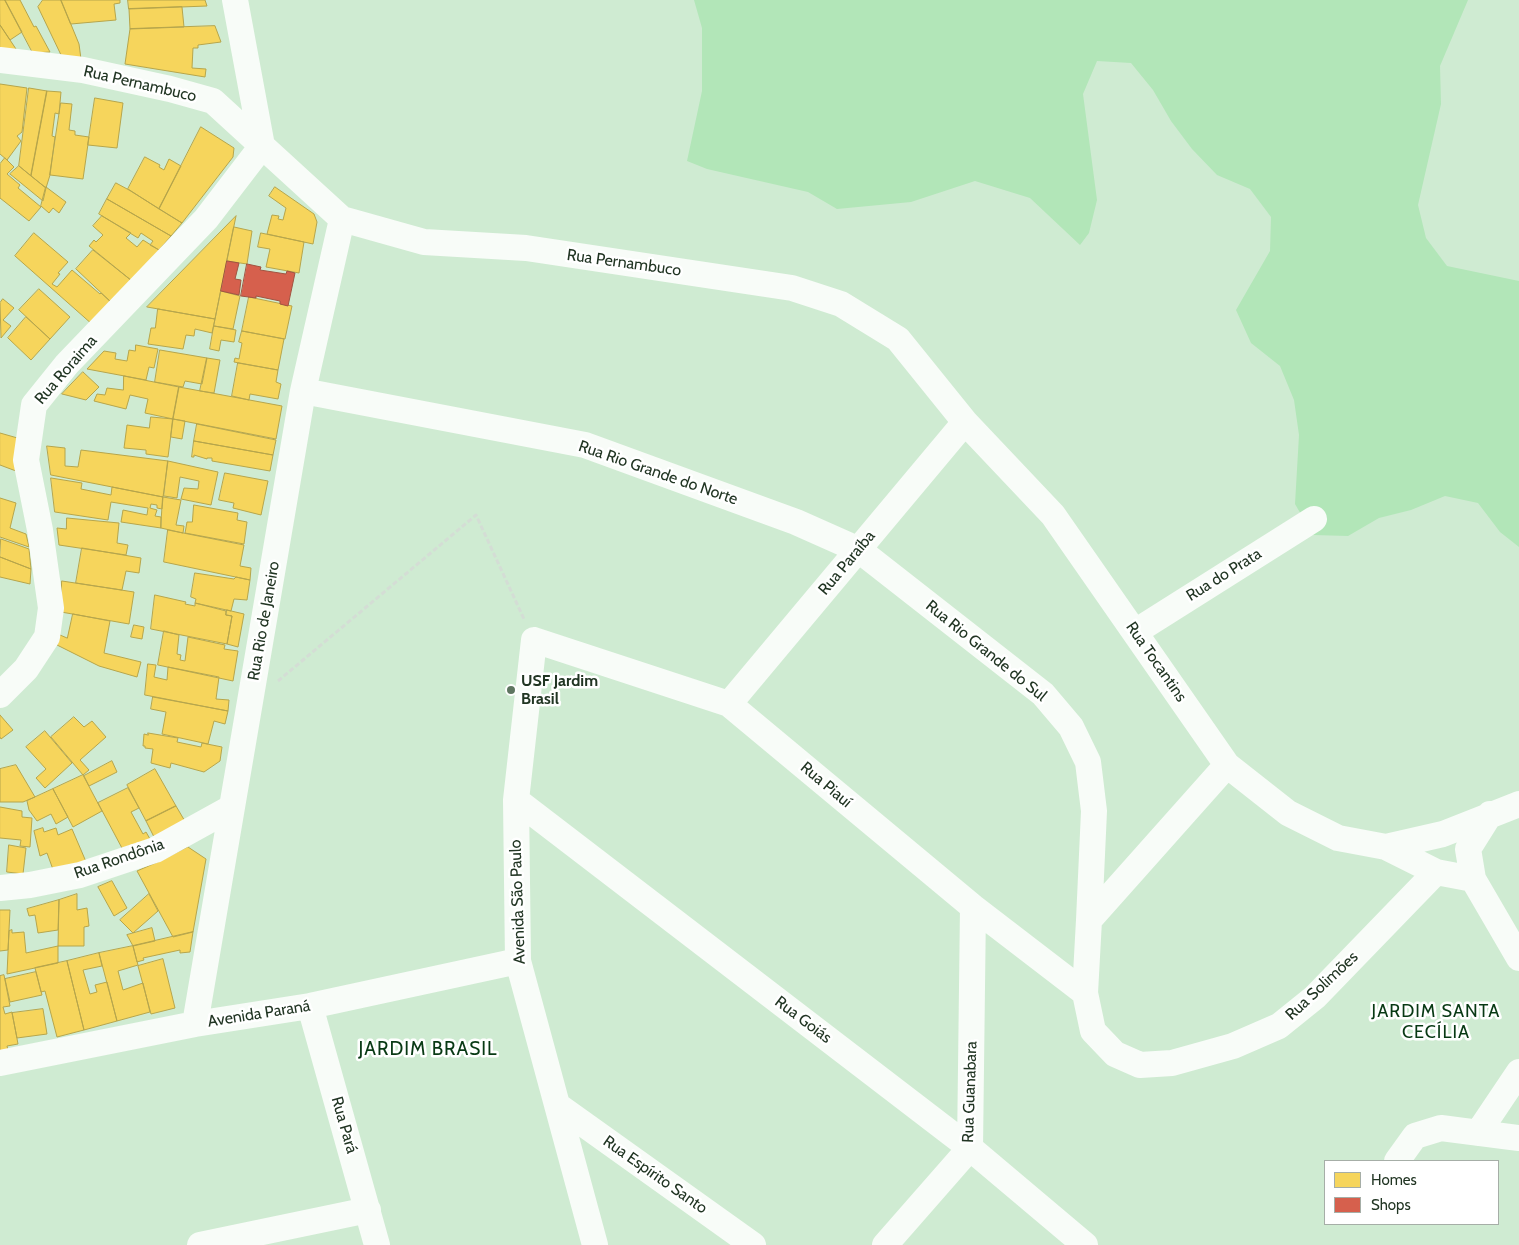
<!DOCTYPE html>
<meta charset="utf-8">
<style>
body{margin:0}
#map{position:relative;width:1519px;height:1245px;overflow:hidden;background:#cfebd2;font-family:Cabin,sans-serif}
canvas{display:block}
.legend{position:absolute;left:1324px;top:1160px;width:175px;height:65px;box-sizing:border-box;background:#fff;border:1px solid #a6aea7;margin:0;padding:6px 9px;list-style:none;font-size:15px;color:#213523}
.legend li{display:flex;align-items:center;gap:10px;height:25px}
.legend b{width:25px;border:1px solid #a6aea7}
</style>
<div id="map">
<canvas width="1519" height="1245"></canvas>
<ul class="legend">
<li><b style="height:14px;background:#f6d55c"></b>Homes</li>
<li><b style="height:14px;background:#d6604d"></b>Shops</li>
</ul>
</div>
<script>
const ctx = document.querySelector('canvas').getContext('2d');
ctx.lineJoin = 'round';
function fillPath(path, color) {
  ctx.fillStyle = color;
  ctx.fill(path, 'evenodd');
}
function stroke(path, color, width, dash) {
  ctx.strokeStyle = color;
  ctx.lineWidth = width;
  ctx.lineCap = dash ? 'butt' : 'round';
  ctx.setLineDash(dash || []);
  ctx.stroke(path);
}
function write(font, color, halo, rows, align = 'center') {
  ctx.font = font + ' Cabin,sans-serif';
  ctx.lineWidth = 5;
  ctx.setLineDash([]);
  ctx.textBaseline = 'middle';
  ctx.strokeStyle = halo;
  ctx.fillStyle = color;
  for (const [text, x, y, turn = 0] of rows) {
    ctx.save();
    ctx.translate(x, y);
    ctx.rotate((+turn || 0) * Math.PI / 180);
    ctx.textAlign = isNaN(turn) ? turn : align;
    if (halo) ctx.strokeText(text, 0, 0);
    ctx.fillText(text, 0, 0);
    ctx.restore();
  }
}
fillPath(new Path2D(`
 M694,0H1468L1440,66L1441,104L1418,205L1426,238L1447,266L1519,281V547L1500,532L1478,503L1445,496L1411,510L1379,518L1348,536L1313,535L1295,504L1299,435L1294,400L1280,366L1251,343L1236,310L1270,251L1271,217L1250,189L1217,175L1192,149L1171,121L1153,90L1131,63L1097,61L1083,94L1097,200L1089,233L1080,245L1030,198L975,181L911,202L837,209L808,192L707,169L687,161L702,91V28Z`), '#b2e6b8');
const homes = new Path2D(`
 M0,0H5L22,32L10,40L0,25Z
 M5,0H20L34,27L36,26L50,52L33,53Z
 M43,0H61L79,44L81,59L62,57L38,7Z
 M61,0H120V3L114,4L116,20L71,24Z
 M128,0H205L207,6L129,9Z
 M182,7L184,27L130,29L129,9Z
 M0,25L18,52L0,50Z
 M215,26L221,42L198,45V48H193L192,68L206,69L205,77L125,64L130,29Z
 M0,84L27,88L22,132L17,136L21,141L7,160L0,154Z
 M29,88L47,91L31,176L19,166Z
 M47,91L61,92L59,114L55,113L52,136L55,137L50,175L46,188L31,176Z
 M95,98L123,103L117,148L88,145Z
 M61,103L72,104L69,130L75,131V135L89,137L83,179L50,175Z
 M201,127L234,148L233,157L182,223L159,209Z
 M145,157L160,165L159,167L164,170L169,159L181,166L159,209L128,189Z
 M5,158L14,167L7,174L20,185L18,188L41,207L29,221L0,198V164Z
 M19,166L46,188L43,201L10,174Z
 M116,183L129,190L182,223L171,236L107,199Z
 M46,187L66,202L59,213L53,208L49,213L41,206Z
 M275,187L314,214L317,222L313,244L267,234L272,215L279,216L278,219L283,220L286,208L269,196Z
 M107,199L171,236L159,250L150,245L153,241L141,233L138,238L99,214Z
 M102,216L131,233L126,238L137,247L143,240L159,250L132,281L89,246L94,240L96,242L103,235L93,226Z
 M236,216L215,319L147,307Z
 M234,227L252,231L247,264L227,261Z
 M34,233L68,262L58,273L60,274L52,284L57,287L72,270L100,294L101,293L112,303L93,325L15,256Z
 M261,233L304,242L299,273L266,267L270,249L258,247Z
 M93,250L132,281L112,303L76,269Z
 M39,289L70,317L50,339L19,310Z
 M221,291L240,296L233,329L214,326Z
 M249,297L292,306L285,339L242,331Z
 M3,299L14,308L3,320L11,326L1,338L0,303Z
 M158,309L215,319L212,333L195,329L194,336L186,335L183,349L148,344L151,328H155Z
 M26,317L50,339L31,360L8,338Z
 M214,326L236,330L234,342L221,340L219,351L210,349Z
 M242,331L284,339L278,370L234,362L235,358L239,359L242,343L239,342Z
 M136,345L158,349L154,368L149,367L146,380L87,369L104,351L116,353L115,359L127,361L129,350L135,351Z
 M160,350L207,358L202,384L185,381L183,387L155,382Z
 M207,358L220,360L214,393L200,391Z
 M238,363L278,370L276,382L281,384L278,399L250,394L249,400L232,396Z
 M83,372L99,387L86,400L62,394Z
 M124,376L179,387L173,419L145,413L148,399L130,395L126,409L94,401L97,394L105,395L107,388L123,390Z
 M179,387L282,406L276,439L173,419Z
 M151,417L173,419L168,457L146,454V450L124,448L127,425L149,428Z
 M173,419L185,421L182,439L171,437Z
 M197,424L276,440L273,455L194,441Z
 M0,433L21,439L16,471L0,465Z
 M194,441L273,455L270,471L212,461V458H207V459L194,455V457H192Z
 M47,446L65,448V466L78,467L81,450L168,461L163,497L51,475Z
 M168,461L218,472L211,505L181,499L184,488L198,489L199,481L180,477L177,498L164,496Z
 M225,473L268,481L261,515L233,508L234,503L219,500Z
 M51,478L82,483L81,489L111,495L112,487L163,497L162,509L157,508V505L151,504L150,508L157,510L155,516L161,517V528L121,522L123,510L147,515L148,508L111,502L108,520L55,512Z
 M163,497L181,500L176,525L184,526L183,533L161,528Z
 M0,498L16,503L10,528L26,534L29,547L0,537Z
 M194,505L238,513L237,520L247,522L244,544L185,533L187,522H192Z
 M67,518L119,523L117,543L128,545L126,555L59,545L57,528L66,529Z
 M168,530L244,545L240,566L251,568L250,580L164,562Z
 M1,539L29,549L31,569L0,557Z
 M82,548L141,558L139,573L126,571L122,590L76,583Z
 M0,557L31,569L30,584L0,577Z
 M195,573L234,579L236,577L250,580L247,600L234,599L231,611L195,603L196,599L191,597Z
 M62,581L134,592L129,624L61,612Z
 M155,595L186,602L185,604L195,606V603L226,611V615L232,616L227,644L151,629Z
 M227,610L244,614L238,647L227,644L232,616L226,615Z
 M73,614L110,621L104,653L141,662L137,677L99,666L57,645L60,635L67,638Z
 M134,625L144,627L142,639L131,637Z
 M164,631L179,635L177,654L181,655L180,660L185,661L188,637L225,645L224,649L238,651L233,681L158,665Z
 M148,664L156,665L154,677L167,680L168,667L219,677L216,699L229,700L228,711L145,695Z
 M153,697L228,711L225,724L214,721L208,744L162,734L166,712L151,709Z
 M0,715L13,730L1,739L0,737Z
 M74,717L84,727L92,721L106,737L80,760L89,770L83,775L51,737Z
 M45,731L72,763L45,788L36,778L46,769L26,747Z
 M148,733L178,738L177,742L201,747L202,743L222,747L220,761L204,772L171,763L170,768L151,763L153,749L145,748V746H143L144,734L148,735Z
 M112,761L117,772L89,786L84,776Z
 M16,765L35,797L23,802H0V769Z
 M155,769L176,806L146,821L127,785Z
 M83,775L102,811L73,827L53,789Z
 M128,788L139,808L131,812L143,834L146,832L150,839L123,850L98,803Z
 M53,789L68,817L56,824L51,814L37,821L29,810L27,801Z
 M176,806L186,823L154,837L146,821Z
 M0,807L22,811V817L32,818L30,847L20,846L21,840L0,838Z
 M43,828L44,832L56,828L58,835L72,829L87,864L55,875L47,853L40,856L34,831Z
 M9,845L26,848L23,874L7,872Z
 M188,847L206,859L193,932L173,937L137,871L160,861Z
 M112,881L127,908L114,916L98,887Z
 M77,894V910L87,908L89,926L84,927V946H58L59,900Z
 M149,894L158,911L133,933L120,920Z
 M59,900L58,930L38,933L35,915L29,916L27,909Z
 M0,910H10L8,950L0,951Z
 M152,928L155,941L133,946L127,935Z
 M12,930V933L24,932L26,953L58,946V963L7,974L9,931Z
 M193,932L190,952L180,953V950L143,958L144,960L137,962L133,946Z
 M133,946L138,965L118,971L123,990L143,983L150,1012L117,1021L99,953Z
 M99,953L102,966L83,970L90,994L97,992L95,985L107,982L117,1021L84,1030L67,961Z
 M163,959L175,1008L151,1014L138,966Z
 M67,961L84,1030L57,1037L45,991L41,992L35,968Z
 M36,972L42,995L10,1002L5,979Z
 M4,975L10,1006L3,1007L5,1014L12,1012L18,1044L7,1046L10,1058L0,1060V976Z
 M43,1009L47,1034L17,1038L12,1013Z`);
fillPath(homes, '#f6d55c');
stroke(homes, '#b6a54b', 1);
const shops = new Path2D(`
 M227,261L239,263L235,279L241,280L239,295L221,291Z
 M247,264L261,267L260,270L286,274L287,271L295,273L288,306L280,304V301L256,296V298L241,296Z`);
fillPath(shops, '#d6604d');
stroke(shops, '#a05340', 1);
stroke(new Path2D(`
 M278,681L476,515L524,619`), '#d4ddd5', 3, [5, 2.5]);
stroke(new Path2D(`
 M0,60L83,70L170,89L213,101L342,219L424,242L526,248L792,288L841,304L898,339L965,422L1053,515L1227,765L1288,813L1338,838L1386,847L1436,872L1473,879
 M303,391L585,445L796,522L859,550L1043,694L1071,727L1088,762L1094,811L1089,920
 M1135,632L1314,519
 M0,695L26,669L47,637L51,608L40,530L26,460L34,405L67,364L206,219L262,146L235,0
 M729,704L965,422
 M1227,765L1089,920L1085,993L1093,1031L1115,1054L1140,1065L1172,1063L1233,1046L1279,1026L1315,997L1436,872
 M516,800L970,1148L1085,1245
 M1490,814L1468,849L1473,879L1519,958
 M1386,847L1443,834L1519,804
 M0,888L30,885L80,875L155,850L231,808
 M310,1006L377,1245
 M195,1024L303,391L342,219
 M0,1063L195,1024L310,1006L518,961
 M557,1105L753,1245
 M1478,1133L1519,1072
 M1397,1161L1415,1136L1441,1128L1519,1138
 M200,1245L368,1210
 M595,1245L518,961L516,800L534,640L729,704L973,907L1085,993
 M885,1245L970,1148L973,907`), '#f8fcf8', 26);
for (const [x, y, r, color] of [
 [511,690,5,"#5e7560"]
]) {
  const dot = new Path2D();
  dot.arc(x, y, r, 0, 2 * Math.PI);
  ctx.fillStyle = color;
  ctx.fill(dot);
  stroke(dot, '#fff', 2);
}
write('16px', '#213523', '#fff', [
 ["Rua Pernambuco",140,84,13],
 ["Rua Pernambuco",624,263,8],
 ["Rua Roraima",66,370,-49],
 ["Rua Rio Grande do Norte",658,473,19],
 ["Rua Paraíba",847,563,-50],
 ["Rua do Prata",1224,575,-32],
 ["Rua Rio de Janeiro",264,621,-80],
 ["Rua Rio Grande do Sul",986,651,39],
 ["Rua Tocantins",1156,662,55],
 ["Rua Piauí",826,785,40],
 ["Rua Rondônia",119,859,-19],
 ["Avenida São Paulo",518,902,-92],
 ["Rua Solimões",1322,986,-43],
 ["Avenida Paraná",259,1014,-9],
 ["Rua Goiás",803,1020,37],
 ["Rua Guanabara",970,1092,-88],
 ["Rua Pará",344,1125,74],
 ["Rua Espírito Santo",655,1175,35]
]);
write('bold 16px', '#213523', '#fff', [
 ["USF Jardim",521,681],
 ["Brasil",521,699]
], 'left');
ctx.letterSpacing = '1px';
write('18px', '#083914', '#fff', [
 ["JARDIM SANTA",1436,1012],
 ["CECÍLIA",1436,1033]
]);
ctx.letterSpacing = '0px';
ctx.letterSpacing = '1px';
write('19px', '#083914', '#fff', [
 ["JARDIM BRASIL",428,1049]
]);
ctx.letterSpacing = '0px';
</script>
